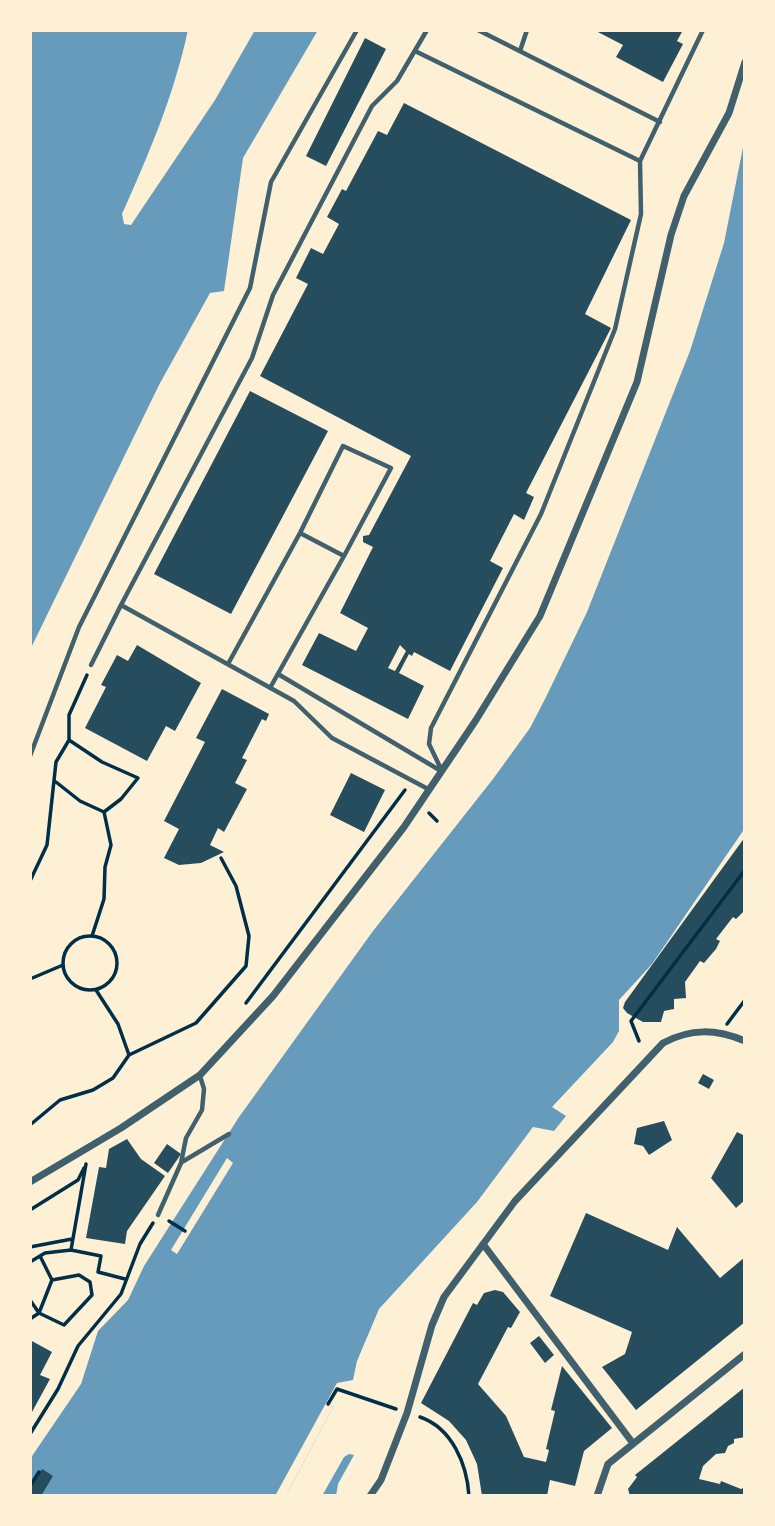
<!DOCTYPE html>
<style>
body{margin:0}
#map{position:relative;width:775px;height:1526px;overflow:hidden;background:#fdf0d5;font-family:"Source Sans 3",sans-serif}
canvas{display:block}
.frame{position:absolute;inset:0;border:32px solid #fdf0d5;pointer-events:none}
</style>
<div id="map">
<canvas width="775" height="1526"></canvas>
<div class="frame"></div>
</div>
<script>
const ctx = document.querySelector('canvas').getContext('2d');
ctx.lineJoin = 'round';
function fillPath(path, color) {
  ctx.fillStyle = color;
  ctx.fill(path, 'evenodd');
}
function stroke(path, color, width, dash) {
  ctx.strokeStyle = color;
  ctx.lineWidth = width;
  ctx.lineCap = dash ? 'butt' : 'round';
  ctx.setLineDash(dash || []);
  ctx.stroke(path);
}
fillPath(new Path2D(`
 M30,30H188C174,95 149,154 122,214L124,224L131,225L215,100L255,30H318L243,158L224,291L210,293L159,385L30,650Z
 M745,137V828L652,964L619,1000V1031L613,1042L552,1107L566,1116L554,1131L533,1127L477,1202L379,1309L357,1361L353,1380L337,1383L326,1403L333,1407L286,1496H30V1459L81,1384L98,1331L128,1300L144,1266L239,1117L373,931L493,779L530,728L546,697L587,612L690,351L724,243Z
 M349,1454L354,1455L338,1484L336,1496H322L344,1457Z`), '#669bbc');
fillPath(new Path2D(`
 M227,1158L233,1163L177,1254L171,1250Z
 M326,1403L333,1407L286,1496H275Z`), '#fdf0d5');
fillPath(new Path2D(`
 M594,30H683L677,41L683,44L663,82L616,57L623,45Z
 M365,38L386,49L326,166L306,156Z
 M404,103L631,220L585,314L611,328L526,493L534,497L524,520L514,514L490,561L503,568L450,671L414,652L412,656L409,654L399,673L424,686L408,719L302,665L319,633L356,651L368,628L340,613L373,547L363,542V536L369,535L411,456L260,376L308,284L296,278L311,248L323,254L339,224L327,217L342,189L346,191L378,131L387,135ZM400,645L406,651L395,671L388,668Z
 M250,391L328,431L231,614L154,574Z
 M137,645L201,683L175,731L166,726L147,761L85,728L106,687L101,685L117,655L128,661Z
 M222,689L269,714L266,721L262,719L242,758L247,760L235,783L247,789L224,832L218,828L210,845L224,852L201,863L179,865L164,858L179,829L164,821L205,742L196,738Z
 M351,773L385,790L364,832L330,815Z
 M745,837V910L736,919L733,917L716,939L720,941L716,949L704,963L700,961L685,982L686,998L674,999V1009L664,1011L661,1022H643L627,1013L623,1008L625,1002Z
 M703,1074L714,1080L709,1089L698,1083Z
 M664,1121L672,1140L649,1155L643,1146L634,1144L637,1128Z
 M737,1132L745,1136V1200L736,1208L711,1178Z
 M127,1139L141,1159L165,1176L127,1231L125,1244L86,1238L99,1167L106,1168L109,1149Z
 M167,1144L181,1154L168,1173L154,1163Z
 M586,1213L668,1250L677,1227L720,1278L745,1257V1322L636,1410L602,1367L625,1354L632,1332L550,1296Z
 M495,1290L503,1292L520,1312L511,1328L508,1327L478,1384L506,1416L524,1457L546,1462L549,1450L546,1449L555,1411L551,1410L562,1366L612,1428L584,1451L575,1486L550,1480L547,1496H482L477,1464L466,1440L449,1421L421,1403L473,1303L477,1305L484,1293Z
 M539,1336L554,1355L545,1363L530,1343Z
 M30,1340L52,1352L40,1375L50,1379L32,1412Z
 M745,1387V1437L734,1439V1443L728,1446L725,1453L716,1454L703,1466L699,1479L720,1484L721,1481L741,1489L745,1487V1496H630L628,1489L637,1477L635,1475Z
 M42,1469L53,1476L41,1496H30V1489Z`), '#264d5e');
stroke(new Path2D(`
 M69,740L102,762L138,778L121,799L104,812L111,845L105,867L104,899L92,936
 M56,782L80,801L104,812
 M429,813L437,821
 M30,881L47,845L56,762L69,740V715L87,675
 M63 963a27 27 0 1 1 54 0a27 27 0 1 1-54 0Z
 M30,979L63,965
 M96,990L118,1024L129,1055
 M246,1003L405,790
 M727,1024L745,1000
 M639,1041L631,1021L745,870
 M30,1125L60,1100L93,1090L113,1078L129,1055L196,1023L246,966L249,936L236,886L221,858
 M30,1210L78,1180L84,1168
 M169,1221L185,1231
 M30,1247L72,1239
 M71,1250L101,1256L98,1272L125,1279
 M30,1262L45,1253L71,1250L86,1164
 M30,1300L39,1313L64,1325L92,1295L90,1282L79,1275L52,1280
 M30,1319L39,1313L52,1280L40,1256
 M328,1404L337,1389L396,1409
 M420,1417C452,1428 467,1464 469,1496
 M30,1434L58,1389L78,1346L121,1294L140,1244L153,1223
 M30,1486L39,1472`), '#003049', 3.5);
stroke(new Path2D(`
 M427,30L397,81L372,106L273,295L252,358L121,605L294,701L332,738L428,789
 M478,30L660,122
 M415,51L640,161
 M520,51L527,30
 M300,533L343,446L391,468L344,556
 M228,664L300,533L344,556L270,688
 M91,665L121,605
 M278,674L441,771
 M30,756L79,627L250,288L271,182L357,30
 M442,771L429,744L431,728L541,514L615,329L641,214L640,161L703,30
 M182,1162L229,1134
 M158,1215L181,1163L186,1138L202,1110L204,1089L200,1076`), '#3f606c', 4.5);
stroke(new Path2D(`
 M30,1182L121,1128L200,1075L273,996L404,827L476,720L540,616L637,382L671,235L684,196L729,113L745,62
 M483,1244L632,1442
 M370,1496L381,1480L407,1413L432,1325L444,1297L515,1201L663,1043C691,1028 716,1029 745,1041
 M597,1496L608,1464L745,1354`), '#3f606c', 7);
</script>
